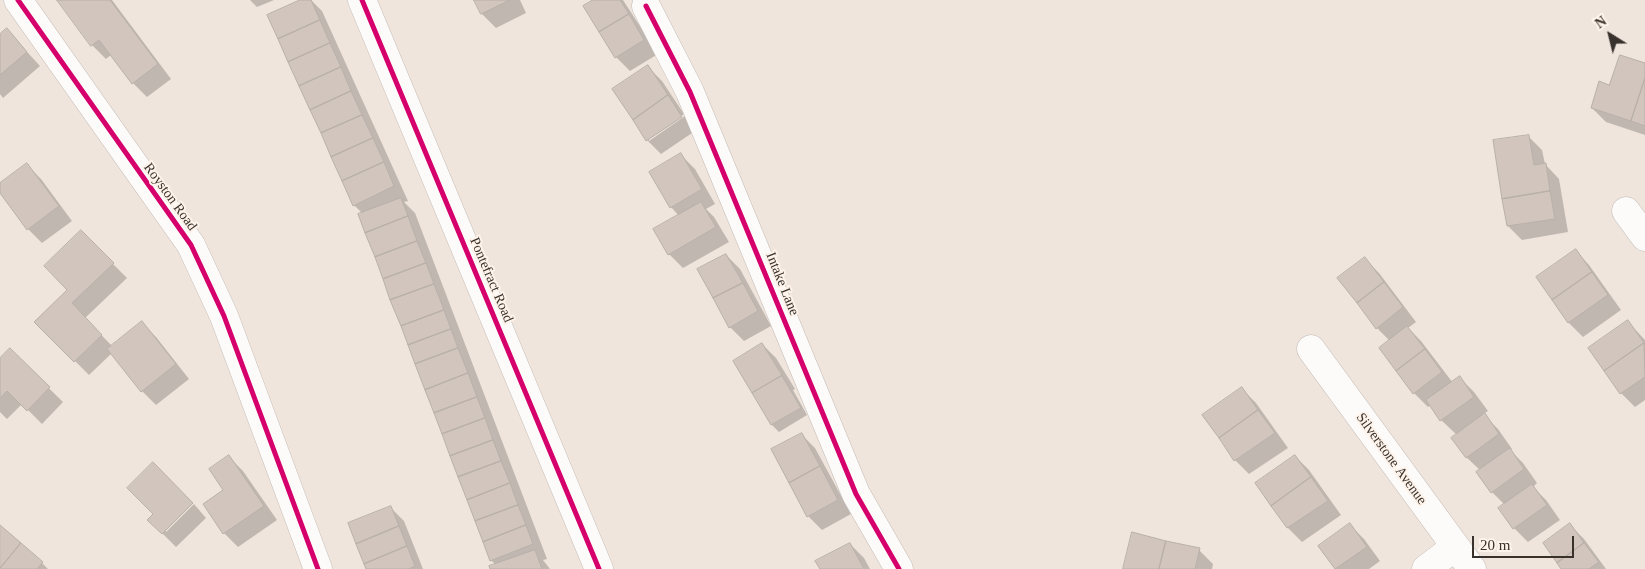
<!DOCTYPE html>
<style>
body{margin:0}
#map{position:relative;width:1645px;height:569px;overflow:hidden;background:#efe5dd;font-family:"Times New Roman",serif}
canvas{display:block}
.north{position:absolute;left:1585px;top:10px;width:50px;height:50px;-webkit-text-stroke:4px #fef3ea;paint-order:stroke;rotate:324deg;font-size:14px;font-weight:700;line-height:20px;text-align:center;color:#38312c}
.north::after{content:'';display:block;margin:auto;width:18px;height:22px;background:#38312c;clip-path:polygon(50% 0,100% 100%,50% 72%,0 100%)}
.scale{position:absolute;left:1472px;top:536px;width:102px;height:22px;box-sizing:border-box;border:2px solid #38312c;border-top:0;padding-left:6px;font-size:15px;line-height:18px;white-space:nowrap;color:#38312c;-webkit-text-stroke:4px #fef3ea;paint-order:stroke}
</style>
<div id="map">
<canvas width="1645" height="569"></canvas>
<div class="north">N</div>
<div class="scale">20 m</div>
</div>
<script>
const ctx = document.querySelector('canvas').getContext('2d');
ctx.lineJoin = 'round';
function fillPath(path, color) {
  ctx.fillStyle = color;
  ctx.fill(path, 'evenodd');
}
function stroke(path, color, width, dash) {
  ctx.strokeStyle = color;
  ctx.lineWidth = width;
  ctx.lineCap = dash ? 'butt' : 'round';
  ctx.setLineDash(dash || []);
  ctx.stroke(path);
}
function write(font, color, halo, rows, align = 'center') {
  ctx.font = font + ' "Times New Roman",serif';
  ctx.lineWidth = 4;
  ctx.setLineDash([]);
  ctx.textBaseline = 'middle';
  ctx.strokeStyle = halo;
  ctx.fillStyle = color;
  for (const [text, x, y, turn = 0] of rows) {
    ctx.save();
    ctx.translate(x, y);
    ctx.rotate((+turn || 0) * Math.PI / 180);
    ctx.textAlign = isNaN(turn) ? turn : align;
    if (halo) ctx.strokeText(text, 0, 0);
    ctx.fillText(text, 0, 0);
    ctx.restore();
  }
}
fillPath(new Path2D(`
 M58,0H112L171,79L147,97L133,83L111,55L106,59L92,45Z
 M250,0H274L257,7Z
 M303,0H311L322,11L408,201L404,202L415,213L547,559L543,560L550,569H491L496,565L491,560L363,214L354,205Z
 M475,0H520L526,13L496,28L482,14Z
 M595,0H623L658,54L630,71L616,57Z
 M7,30L40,66L3,98L0,94V35Z
 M1645,64V135L1606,122L1592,108L1610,86Z
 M648,67L662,81L684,114L649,138V141L685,116L695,131L661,154L647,140Z
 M1528,136L1542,150L1545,164L1559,179L1568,232L1522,240L1508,226Z
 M681,155L695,169L715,204L706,209L714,217L729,242L683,268L669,254L679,216L671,207Z
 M27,165L41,179L72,221L42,243L28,229L0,191V185Z
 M81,232L127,278L85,318L112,346L142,323L156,337L189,379L156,405L142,391L112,353L89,375L36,322L69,290Z
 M1576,251L1589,265L1621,310L1583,337L1569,323L1538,278Z
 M726,255L740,269L771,326L744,341L730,327Z
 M1365,259L1379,273L1416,322L1408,328L1421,341L1453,383L1460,378L1474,392L1488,411L1483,414L1498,429L1512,449L1510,450L1523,463L1537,483L1533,487L1546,500L1560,520L1528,542L1514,528L1500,508L1505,505L1492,492L1480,470L1466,457L1457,435L1441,420L1431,405L1428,407L1414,393L1380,348L1390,341L1377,328Z
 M1628,322L1645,340V400L1635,407L1621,393L1590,348Z
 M762,344L776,358L795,389L793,390L807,415L779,432L772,425L734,361Z
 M10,350L63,402L42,424L22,404L7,419L0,412V360Z
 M1242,389L1256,403L1288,448L1249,474L1235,460L1204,416Z
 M801,434L815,448L851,514L822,530L808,516Z
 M1295,456L1309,470L1341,515L1302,542L1288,528L1257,483Z
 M229,457L243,471L277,520L238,547L224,533L225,490Z
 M153,464L166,532L194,504L206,518L176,547L149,520L154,514Z
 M390,507L404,521L423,569H368Z
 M1350,525L1364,539L1380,561L1369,569H1336L1320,546Z
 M1570,525L1584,539L1606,569H1563Z
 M0,526L42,563L48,569H0Z
 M850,544L864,558L870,569H821Z
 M1199,550L1213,564L1212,569H1124Z`), '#0003');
const building = new Path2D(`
 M57,0H110L158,64L132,84L99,40L91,46Z
 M300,0H311L320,20L278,39L267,15Z
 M474,0H510L481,14Z
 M593,0H620L629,14L599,32L583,6Z
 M629,14L644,40L615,58L599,32Z
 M320,20L330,43L288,62L278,39Z
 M7,28L27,52L0,75V34Z
 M330,43L341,67L299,86L288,62Z
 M1620,55L1645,63V78L1631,121L1591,108L1599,81L1609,85Z
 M648,65L668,95L633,120L612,89Z
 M341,67L351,91L310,110L299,86Z
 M1645,78V126L1631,121Z
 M351,91L362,115L321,133L310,110Z
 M668,95L682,117L646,141L633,120Z
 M362,115L373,138L331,157L321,133Z
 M1529,135L1534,165L1546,163L1550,191L1502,199L1493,140Z
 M373,138L384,162L342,181L331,157Z
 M681,153L702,189L670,208L649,172Z
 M384,162L394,186L353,206L342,181Z
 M27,163L59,206L27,230L0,193V183Z
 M1550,191L1555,219L1507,226L1502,199Z
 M401,198L408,216L365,233L358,214Z
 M701,202L716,227L668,255L653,229Z
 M408,216L417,241L375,257L365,233Z
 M81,230L114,263L72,303L102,335L74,362L34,322L67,290L44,266Z
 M417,241L426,263L383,279L375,257Z
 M1576,249L1592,272L1552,300L1536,277Z
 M726,254L743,283L713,298L697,269Z
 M1365,257L1384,282L1357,303L1337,278Z
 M426,263L434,284L390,300L383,279Z
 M1592,272L1608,295L1568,323L1552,300Z
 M1384,282L1403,307L1376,329L1357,303Z
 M743,283L758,311L729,328L713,298Z
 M434,284L444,310L401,326L390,300Z
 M444,310L451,329L408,345L401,326Z
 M1628,320L1644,343L1604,371L1588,348Z
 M142,321L176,364L141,392L107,349Z
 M1407,326L1425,349L1396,371L1379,348Z
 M451,329L458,348L415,364L408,345Z
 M762,343L782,375L752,393L733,361Z
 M1644,343L1645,377L1620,394L1604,371Z
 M10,348L50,387L27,411L7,391L0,398V358Z
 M458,348L468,373L425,390L415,364Z
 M1425,349L1442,372L1413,394L1396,371Z
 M468,373L477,397L434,413L425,390Z
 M782,376L801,408L771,425L752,393Z
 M1460,376L1474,397L1440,421L1426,400Z
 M1242,387L1258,410L1219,438L1202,415Z
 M477,397L485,418L442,434L434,413Z
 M1258,410L1275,433L1234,461L1219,438Z
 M1485,413L1499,434L1466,458L1451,438Z
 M485,418L493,440L450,456L442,434Z
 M802,433L820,466L789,483L771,449Z
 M493,440L501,461L458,477L450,456Z
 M1510,448L1524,469L1491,493L1476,472Z
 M229,455L264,506L223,534L203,504L223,490L209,469Z
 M1295,455L1311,477L1271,506L1255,483Z
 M501,461L510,483L467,500L458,477Z
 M153,462L193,503L162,534L147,520L153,514L127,488Z
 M820,466L838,500L807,517L789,483Z
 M1311,477L1328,501L1287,528L1271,506Z
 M510,483L518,505L475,521L467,500Z
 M1532,484L1547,505L1513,529L1498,508Z
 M518,505L526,525L483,542L475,521Z
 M391,506L399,526L356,544L348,523Z
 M1350,523L1367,547L1335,569L1318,546Z
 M1570,523L1584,543L1557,563L1543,543Z
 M0,525L21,543L0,568Z
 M526,525L533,544L490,561L483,542Z
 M399,526L407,546L364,564L356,544Z
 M1132,532L1166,541L1159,569H1123Z
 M1166,541L1200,548L1195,569H1159Z
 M21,543L43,562L37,569H0Z
 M850,543L864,569H820L815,561Z
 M1584,543L1599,562L1589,569H1561L1557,563Z
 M407,546L415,566L409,569H366L364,564Z
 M535,550L542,569H490L489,566Z`);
fillPath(building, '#d2c5bd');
stroke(building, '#b8b0aa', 1);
const minor = new Path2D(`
 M18,0L191,245L224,316L318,569
 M362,0L599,569
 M646,6L690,92L856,494L899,569
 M1626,211L1645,237
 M1311,349L1472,569
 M1426,569L1455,547`);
stroke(minor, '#c2bab4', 29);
stroke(minor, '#fdfbfa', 28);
stroke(new Path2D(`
 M18,0L191,245L224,316L318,569
 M362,0L599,569
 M646,6L690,92L856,494L899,569`), '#d6006c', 5);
write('14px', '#38312c', '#fef3ea', [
 ["Royston Road",170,197,54],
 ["Pontefract Road",491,280,67],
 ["Intake Lane",782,284,68],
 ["Silverstone Avenue",1391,459,54]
]);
</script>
